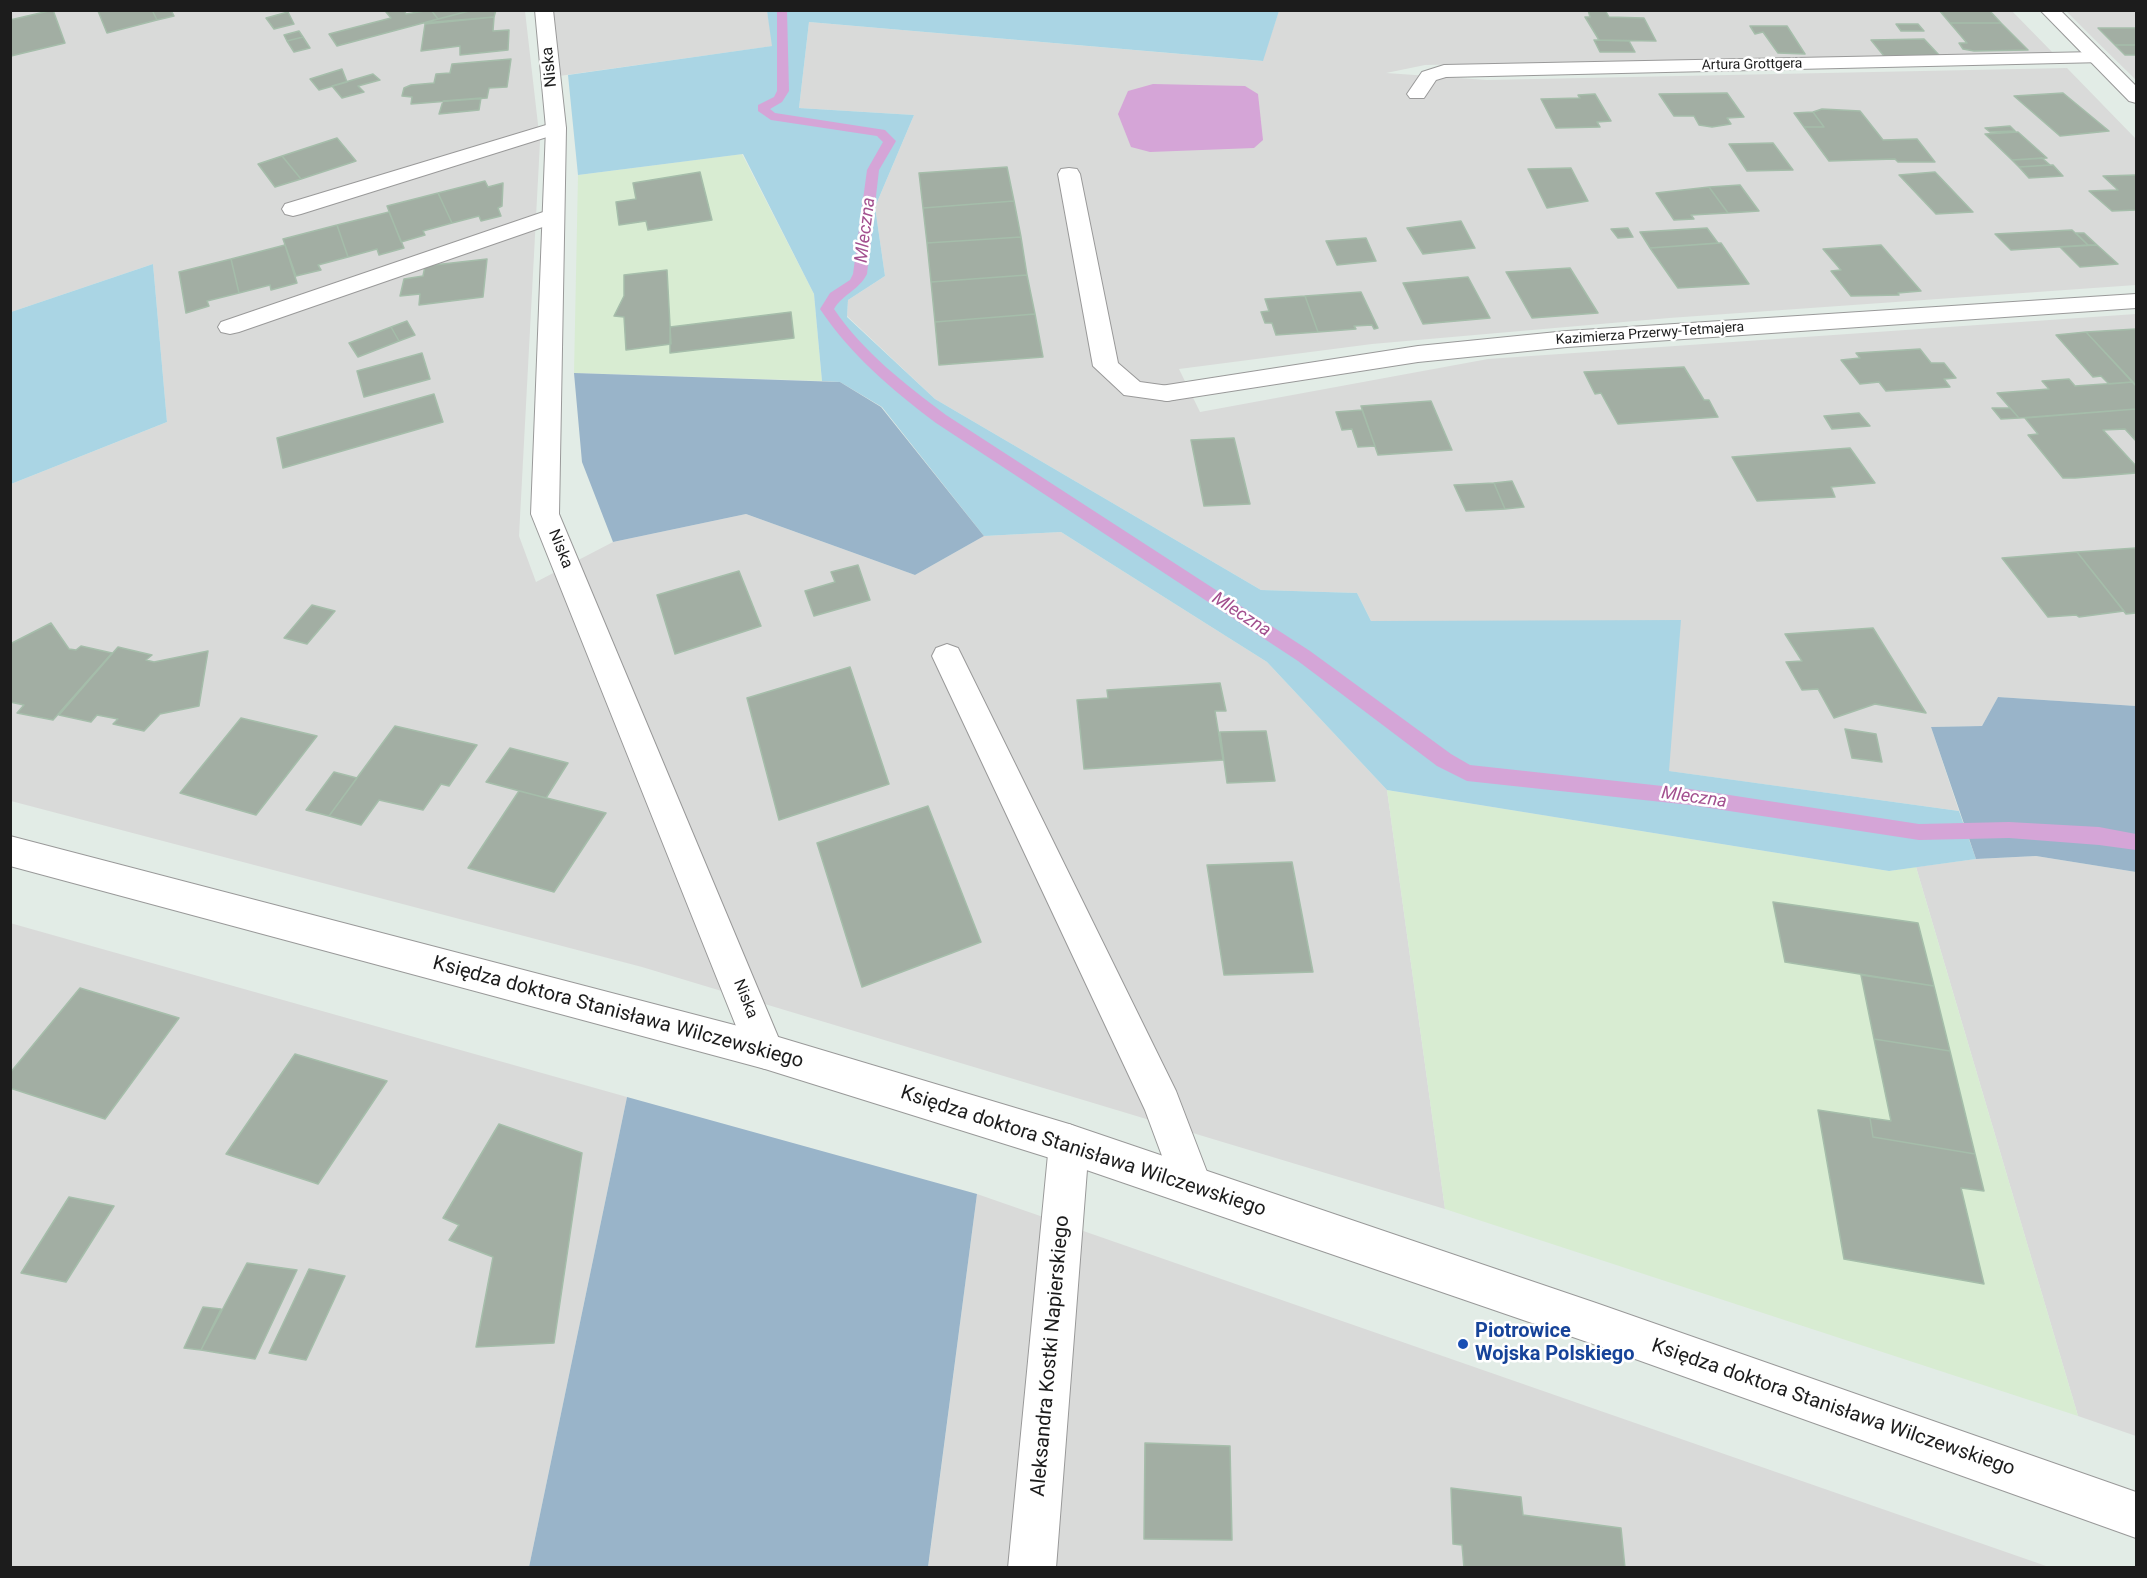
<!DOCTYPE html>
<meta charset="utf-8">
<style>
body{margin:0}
#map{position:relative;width:2147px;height:1578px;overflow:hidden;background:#e2ece6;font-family:Roboto,sans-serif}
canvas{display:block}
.frame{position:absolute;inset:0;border:12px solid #1c1c1c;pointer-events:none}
</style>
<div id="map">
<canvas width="2147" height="1578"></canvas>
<div class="frame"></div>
</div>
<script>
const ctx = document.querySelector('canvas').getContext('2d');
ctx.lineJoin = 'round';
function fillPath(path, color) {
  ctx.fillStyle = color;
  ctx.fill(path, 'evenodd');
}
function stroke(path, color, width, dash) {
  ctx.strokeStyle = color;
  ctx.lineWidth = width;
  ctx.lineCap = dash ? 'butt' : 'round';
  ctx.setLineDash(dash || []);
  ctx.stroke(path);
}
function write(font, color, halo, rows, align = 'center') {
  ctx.font = font + ' Roboto,sans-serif';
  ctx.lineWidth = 5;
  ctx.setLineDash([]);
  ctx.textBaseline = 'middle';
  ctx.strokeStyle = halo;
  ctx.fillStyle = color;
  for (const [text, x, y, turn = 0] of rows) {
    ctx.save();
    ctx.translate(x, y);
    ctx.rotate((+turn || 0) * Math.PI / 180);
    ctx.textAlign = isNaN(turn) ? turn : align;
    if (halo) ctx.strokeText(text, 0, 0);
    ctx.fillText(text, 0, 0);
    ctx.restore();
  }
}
fillPath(new Path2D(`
 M10,11H525L540,142L519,536L536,582L613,542L746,514L915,575L984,536L1061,532L1267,662L1387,790L1445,1209L642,967L11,801V484L167,422L153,264L11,312Z
 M544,11H767L773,46L552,77Z
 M1279,11H2012L2053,53L1425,65L1386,73L1487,80L2067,68L2136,139V285L1669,318L1372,344L1179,369L1200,412L1488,359L2136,314V706L1998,697L1982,726L1931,727L1959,811L1668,771L1680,621H1371L1357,593L1261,590L935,399L847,316L848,300L885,276L875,207L914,115L799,108L809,22L1262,61Z
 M2066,11H2136V80L2092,37Z
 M2036,856L2136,872V1436L2078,1416L1916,867L1976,859Z
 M10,923L627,1097L529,1567H11Z
 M977,1194L2049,1567L928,1568Z`), '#d9dad9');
fillPath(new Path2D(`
 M742,154L814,294L822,381L574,373L578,175Z
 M1387,790L1889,871L1916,867L2078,1416L1445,1209Z`), '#d8ecd2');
fillPath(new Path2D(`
 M767,11H1279L1263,61L809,22L799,108L914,115L875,207L885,276L848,300L847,317L935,399L1261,590L1357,593L1371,621L1681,620L1669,771L1959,811L1976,859L1889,871L1387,790L1267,662L1061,532L984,536L882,407L840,382L822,381L814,294L743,154L578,175L568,75L772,46Z
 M153,264L167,422L11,484V312Z`), '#aad5e4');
fillPath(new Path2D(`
 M574,373L840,382L881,407L984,536L915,575L746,514L613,542L582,462Z
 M1998,697L2136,706V872L2036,856L1976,859L1931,727L1982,726Z
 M627,1097L977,1194L928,1567H529Z`), '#99b4c9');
fillPath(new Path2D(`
 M1153,84L1245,86L1258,94L1263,140L1254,148L1150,152L1131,147L1118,114L1128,91Z`), '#d5a5d7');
fillPath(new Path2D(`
 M777,10H787L789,91L782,102L770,109L775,113L885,130L896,141L879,170L867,274C859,290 843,294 834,309C863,352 906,385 946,415L1310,651L1451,754L1470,765L1690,789L1919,824L2009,822L2099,827L2136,834V850L2099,845L2009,838L1919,840L1690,805L1467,781L1437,766L1298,661L936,423C892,390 850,354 820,309L830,293L850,280L853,274L867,170L883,142L877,136L771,120L758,111V105L774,97L777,91Z`), '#d5a5d7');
const building = new Path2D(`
 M53,10L65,43L11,56L10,20Z
 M152,10L157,20L107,33L98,11Z
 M152,10H171L174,16L157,20Z
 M392,10H404L406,14L431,10L438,19L337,46L329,34L391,18L386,12Z
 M431,10H473L438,19Z
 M473,10H496L494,17L423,23Z
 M1588,10H1605L1609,17L1644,18L1656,41L1599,40L1585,17H1590Z
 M1939,10H1989L2001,23H1950Z
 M288,12L294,24L274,29L266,18Z
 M494,17L493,31L509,30L508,50L460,55V46L421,51L425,24Z
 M1950,23H2001L2028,50L1974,51L1963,49L1959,43H1967Z
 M1896,24H1918L1924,31H1901Z
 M1750,26H1787L1805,54L1778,53L1763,32L1755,34Z
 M2098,28H2136V45H2115Z
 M299,31L303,37L287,41L284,35Z
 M303,37L310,48L294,52L287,41Z
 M1924,39L1939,55L1884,56L1871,40Z
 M1594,40L1629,41L1635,52H1600Z
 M2115,45H2136V55H2125Z
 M511,59L507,87L489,88L487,98L411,104L412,97L402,96L404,88L411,85L434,83L436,74L450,73L452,64Z
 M342,69L347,82L319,90L310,79Z
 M373,74L380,80L358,86L364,92L342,98L332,86Z
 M1727,93L1744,117L1727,118L1731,124L1712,127L1699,125L1694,116H1674L1659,94Z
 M2063,93L2109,131L2060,136L2014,96Z
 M1595,94L1611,121L1597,122L1600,127L1556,128L1541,99L1580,98L1578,95Z
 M481,98L479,110L439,114L443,101Z
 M1822,109L1860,111L1883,140L1917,139L1935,162H1898L1895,159L1829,161L1804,127H1824L1813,112Z
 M1813,112L1824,127H1804L1794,113Z
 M2010,126L2015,131L1990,132L1985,128Z
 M2018,132L2047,158L2012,160L1985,134Z
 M337,138L356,161L301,179L282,156Z
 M1773,143L1793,170L1747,171L1729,144Z
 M282,156L301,179L275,187L258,164Z
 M2042,158L2050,165L2019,167L2012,160Z
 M2053,165L2063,176L2029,178L2019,167Z
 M1007,167L1014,201L923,208L919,173Z
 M1571,168L1588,201L1547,208L1528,169Z
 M700,172L712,220L648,230L646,221L619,225L616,202L636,199L633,183Z
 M1935,172L1973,212L1936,214L1899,175Z
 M2136,175V210L2112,211L2089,191L2118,190L2103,176Z
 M485,181L488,187L503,183L502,206L498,208L501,216L481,221L479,216L452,223L438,193Z
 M1740,185L1759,211L1728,213L1709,187Z
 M1709,187L1728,213L1691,215L1694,219L1674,220L1656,193Z
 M438,193L452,223L423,231L425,235L401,242L387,206Z
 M1014,201L1021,237L927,243L923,208Z
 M389,212L404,248L379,255L377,249L348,257L337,225Z
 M1461,221L1475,248L1423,254L1407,228Z
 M337,225L348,257L318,265L321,270L296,276L283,239Z
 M1628,228L1633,237L1618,238L1611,229Z
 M1707,228L1718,243L1650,248L1640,232Z
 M2072,230L2088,245L2011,250L1995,234Z
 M2076,233H2084L2097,245H2088Z
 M1021,237L1027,275L931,282L927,243Z
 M1366,238L1376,261L1337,265L1326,241Z
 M1721,243L1749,284L1678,288L1650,248Z
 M285,245L297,283L271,290L270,285L239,293L231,259Z
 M1881,245L1921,291L1898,293L1899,295L1851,296L1831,271L1841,270L1823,249Z
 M2097,245L2118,264L2080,267L2060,247Z
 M231,259L239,293L207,301L209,306L186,313L179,272Z
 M487,259L483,297L419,305L420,294L400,296L404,279L423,276L425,266Z
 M1570,268L1598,313L1532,318L1506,272Z
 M667,270L671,344L626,350L624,317L614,316L624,296V275Z
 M1027,275L1035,314L935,322L931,282Z
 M1468,277L1490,318L1423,324L1403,283Z
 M1361,292L1378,328L1374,329L1372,325L1354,326L1356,329L1318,332L1305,296Z
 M1305,296L1318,332L1276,335L1272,323H1265L1261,312L1269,311L1265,299Z
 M791,312L794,338L670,353V327Z
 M1035,314L1043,357L939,365L935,322Z
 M407,321L415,335L399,341L391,327Z
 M391,327L399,341L358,357L349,343Z
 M2136,329V386L2086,332Z
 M2086,332L2133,382L2109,384L2101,376L2093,377L2056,335Z
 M1920,349L1931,363H1944L1956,378L1944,379L1950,387L1886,391L1879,382L1860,384L1841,360L1860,358L1856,353Z
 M422,353L430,379L364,397L357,371Z
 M1684,367L1704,400H1709L1718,417L1618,424L1601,393L1595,394L1584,372Z
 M2069,379L2075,386L2133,382L2136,386V409L2019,418L1997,393L2049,389L2042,381Z
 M434,394L443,422L283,468L277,438Z
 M1431,401L1452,450L1378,455L1361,406Z
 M1992,408H2010L2019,418L2001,419Z
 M2136,409V441L2125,429L2103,430L2136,466V473L2075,478H2063L2028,435L2038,434L2025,418Z
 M1362,410L1375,446L1358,447L1352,429L1342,430L1336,412Z
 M1859,413L1870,426L1832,429L1824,416Z
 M1234,438L1250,504L1204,506L1191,440Z
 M1850,448L1875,483L1831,487L1835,497L1757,501L1732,457Z
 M1512,481L1524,507L1505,509L1494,483Z
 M1494,483L1505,509L1466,511L1454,485Z
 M2136,548V613L2126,614L2077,552Z
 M2077,552L2124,611L2079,617L2076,615L2048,617L2002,558Z
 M858,565L870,600L814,616L805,591L835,582L831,572Z
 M739,571L761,626L675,654L657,595Z
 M312,605L335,611L307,644L284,638Z
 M51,623L69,649L76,650L81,646L112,653L53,720L17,713L24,705L10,702V644Z
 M1873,628L1926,713L1875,704L1834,718L1818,689L1802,690L1786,662L1802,661L1785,634Z
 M118,647L152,655L146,660L154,662L208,651L199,706L160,714L144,731L113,724L118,719L97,715L91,722L59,715Z
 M850,667L889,784L779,820L747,698Z
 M1220,683L1226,711H1215L1223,760L1084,769L1077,700L1108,698L1107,690Z
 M241,718L317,736L256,815L180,793Z
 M395,726L477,745L449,786L441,784L423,810L379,800L361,825L329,816Z
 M1845,729L1876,734L1882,762L1852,758Z
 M1266,731L1275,781L1227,783L1220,732Z
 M510,748L568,763L546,798L486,782Z
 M334,772L357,778L329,816L306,810Z
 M519,791L606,813L554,892L468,868Z
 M928,806L981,942L862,987L817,843Z
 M1292,862L1313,972L1224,975L1207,865Z
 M1773,902L1918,923L1934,986L1785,962Z
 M1861,975L1934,986L1950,1051L1874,1039Z
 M80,988L179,1018L105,1119L10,1088V1073Z
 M1874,1039L1950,1051L1975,1154L1873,1137L1870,1118L1891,1121Z
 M295,1054L387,1081L318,1184L226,1154Z
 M1818,1110L1870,1118L1873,1137L1975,1154L1984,1191L1961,1188L1984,1284L1844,1259Z
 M499,1124L582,1153L554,1343L476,1347L493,1257L449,1240L459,1225L443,1218Z
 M69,1197L114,1206L66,1282L21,1273Z
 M247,1263L297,1270L255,1359L201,1350Z
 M309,1269L345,1276L306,1360L269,1353Z
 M203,1307L221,1309L201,1350L184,1348Z
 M1145,1443L1230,1446L1232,1540L1144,1539Z
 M1451,1488L1521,1497L1523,1515L1621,1528L1625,1568H1464L1462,1545L1453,1544Z`);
fillPath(building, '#a2aea3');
stroke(building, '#a5bdaa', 1.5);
const service = new Path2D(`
 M2097,52L2104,54L2107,58L2104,62L1446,77L1436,80L1424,98H1410L1407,94L1422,72L1444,65Z
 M556,122L563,124L566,128L563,132L301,214L293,216L285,214L282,209L285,204Z
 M1069,168L1077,169L1080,174L1118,363L1140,382L1176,387L1180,393L1176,399L1167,401L1124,395L1093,366L1058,174L1061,169Z
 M552,209L560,211L563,216L560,221L239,332L230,334L221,332L218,327L221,322Z`);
const minor = new Path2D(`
 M535,10H553L566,128L559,514L784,1051L778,1064L765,1069L752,1064L746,1051L531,514L546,128Z
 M2040,10H2060L2136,86V103L2129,101Z
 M2136,294V308L1567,347L1418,362L1167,401L1158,399L1154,393L1158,387L1167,385L1418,346L1567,331Z
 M947,644L958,648L962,656L1176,1091L1212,1185L1206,1199L1192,1205L1178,1199L1145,1110L932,656L936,648Z
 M1069,1124L1083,1130L1089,1144L1056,1568H1008L1049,1144L1055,1130Z`);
const tertiary = new Path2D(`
 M10,836L765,1033L1069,1124L1596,1303L2136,1492V1538L1596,1345L1069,1164L765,1069L10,866Z`);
stroke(service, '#999', 2);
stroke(minor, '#999', 2);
stroke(tertiary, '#999', 2);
fillPath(service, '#fff');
fillPath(minor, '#fff');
fillPath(tertiary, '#fff');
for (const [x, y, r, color] of [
 [1463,1344,6,"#1a4fb4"]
]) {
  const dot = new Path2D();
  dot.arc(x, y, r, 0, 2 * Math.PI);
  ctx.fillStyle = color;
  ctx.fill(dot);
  stroke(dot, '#fff', 2);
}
write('14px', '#1c1c1c', '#fff', [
 ["Artura Grottgera",1752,65,-1],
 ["Kazimierza Przerwy-Tetmajera",1650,334,-4]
]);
write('16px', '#1c1c1c', '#fff', [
 ["Niska",550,67,-96],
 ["Niska",560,549,68],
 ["Niska",745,999,68]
]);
write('italic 18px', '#a3508f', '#fff', [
 ["Mleczna",866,230,-83],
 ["Mleczna",1241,615,33],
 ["Mleczna",1694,798,8]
]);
write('20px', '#1c1c1c', '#fff', [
 ["Księdza doktora Stanisława Wilczewskiego",618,1013,15],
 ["Księdza doktora Stanisława Wilczewskiego",1083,1152,18],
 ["Aleksandra Kostki Napierskiego",1051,1356,-85],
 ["Księdza doktora Stanisława Wilczewskiego",1833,1408,19]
]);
write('bold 20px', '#164399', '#fff', [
 ["Piotrowice",1475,1332],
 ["Wojska Polskiego",1475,1355]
], 'left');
</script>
